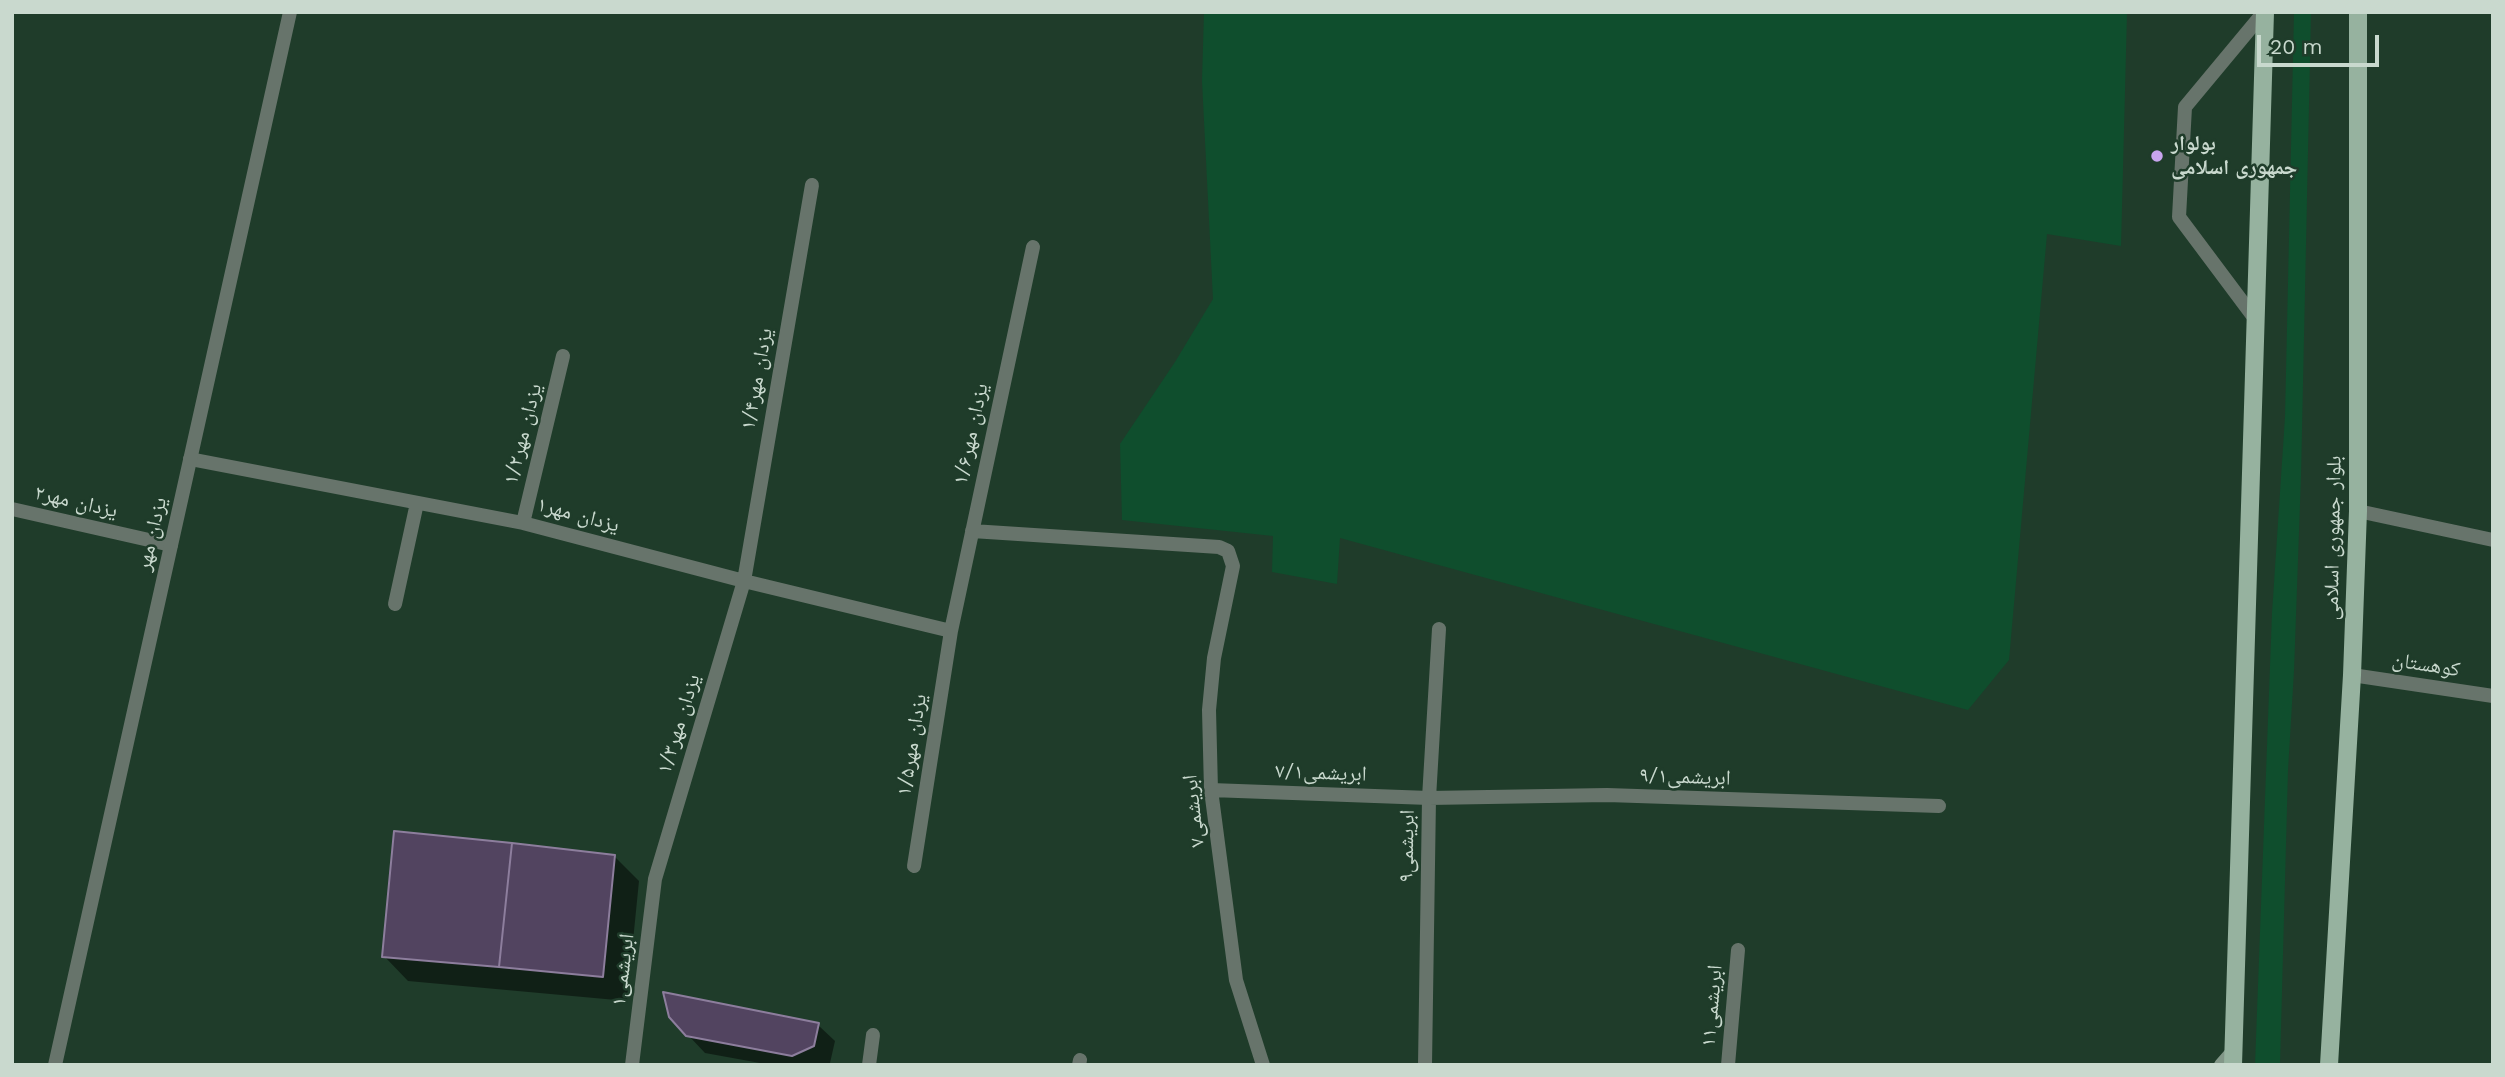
<!DOCTYPE html>
<meta charset="utf-8">
<style>
body{margin:0}
#map{position:relative;width:2505px;height:1077px;overflow:hidden;background:#1f3c2a;font-family:"Work Sans",sans-serif}
canvas{display:block}
.frame{position:absolute;inset:0;border:14px solid #c9d9ce;pointer-events:none}
.scale{position:absolute;left:2257px;top:35px;width:122px;height:32px;box-sizing:border-box;border:4px solid #c9d9ce;border-top:0;padding-left:9px;font-size:21px;line-height:24px;white-space:nowrap;color:#c9d9ce;-webkit-text-stroke:5px #1f3c2a;paint-order:stroke}
</style>
<div id="map">
<canvas width="2505" height="1077"></canvas>
<div class="frame"></div>
<div class="scale">20 m</div>
</div>
<script>
const ctx = document.querySelector('canvas').getContext('2d');
ctx.lineJoin = 'round';
function fillPath(path, color) {
  ctx.fillStyle = color;
  ctx.fill(path, 'evenodd');
}
function stroke(path, color, width, dash) {
  ctx.strokeStyle = color;
  ctx.lineWidth = width;
  ctx.lineCap = dash ? 'butt' : 'round';
  ctx.setLineDash(dash || []);
  ctx.stroke(path);
}
function write(font, color, halo, rows, align = 'center') {
  ctx.font = font + ' "Work Sans","Noto Naskh Arabic",sans-serif';
  ctx.lineWidth = 5;
  ctx.setLineDash([]);
  ctx.textBaseline = 'middle';
  ctx.strokeStyle = halo;
  ctx.fillStyle = color;
  for (const [text, x, y, turn = 0] of rows) {
    ctx.save();
    ctx.translate(x, y);
    ctx.rotate((+turn || 0) * Math.PI / 180);
    ctx.textAlign = isNaN(turn) ? turn : align;
    if (halo) ctx.strokeText(text, 0, 0);
    ctx.fillText(text, 0, 0);
    ctx.restore();
  }
}
fillPath(new Path2D(`
 M1204,12H2127L2121,246L2047,234L2009,660L1968,710L1340,538L1337,584L1272,572L1273,536L1122,520L1120,444L1175,362L1213,299L1202,81Z
 M2294,12H2311L2301,476L2294,671L2288,770L2280,1065H2255L2272,613L2285,417Z`), '#0f4e2d');
fillPath(new Path2D(`
 M614,856L639,881L627,1001L408,981L384,956Z
 M818,1025L835,1041L830,1063L826,1065H771L705,1053L688,1035Z`), '#0007');
const building = new Path2D(`
 M394,831L512,843L499,967L382,957Z
 M512,843L615,855L603,977L499,967Z
 M663,992L819,1023L814,1046L792,1056L686,1036L669,1017Z`);
fillPath(building, '#524460');
stroke(building, '#8d7e9d', 2);
stroke(new Path2D(`
 M2256,320L2179,217L2185,107L2264,12`), '#67746b', 14);
stroke(new Path2D(`
 M190,459L523,523L744,581L951,631
 M12,509L171,545
 M2358,511L2493,540
 M523,523L563,356
 M972,531L1219,547L1228,551L1233,566L1214,658L1209,710L1211,790L1236,980L1263,1065
 M395,604L417,503
 M2352,675L2493,696
 M1211,790L1429,798L1607,795L1939,806
 M914,866L951,631L1033,247
 M632,1065L655,879L744,581L812,185
 M869,1065L873,1035
 M1079,1065L1080,1060
 M1425,1065L1429,798L1439,629
 M1728,1065L1738,950`), '#67746b', 14);
stroke(new Path2D(`
 M55,1065L290,12`), '#67746b', 14);
stroke(new Path2D(`
 M2221,1065L2235,1049`), '#829788', 14);
stroke(new Path2D(`
 M2233,1065L2265,12
 M2329,1065L2352,675L2358,511V12`), '#96b29f', 18);
for (const [x, y, r, color] of [
 [2157,156,7,"#c9a5ee"]
]) {
  const dot = new Path2D();
  dot.arc(x, y, r, 0, 2 * Math.PI);
  ctx.fillStyle = color;
  ctx.fill(dot);
  stroke(dot, '#1f3c2a', 2.5);
}
write('bold 21px', '#c9d9ce', '#1f3c2a', [
 ["بولوار",2171,144],
 ["جمهوری اسلامی",2171,168]
], 'left');
write('21px', '#c9d9ce', '#1f3c2a', [
 ["۱/۴یزدان مهر",757,379,-80],
 ["۱/۲یزدان مهر",523,434,-76],
 ["۱/۶یزدان مهر",971,434,-78],
 ["یزدان مهر۲",76,502,13],
 ["یزدان مهر۱",578,515,15],
 ["یزدان مهر",152,534,-77],
 ["بلوار جمهوری اسلامی",2333,538,-89],
 ["کوهستان",2426,665,9],
 ["۱/۳یزدان مهر",679,724,-73],
 ["۱/۵یزدان مهر",912,745,-81],
 ["ابریشمی۷/۱",1321,773,2],
 ["۹/۱ابریشمی",1685,777,2],
 ["ابریشمی۷",1194,811,-96],
 ["ابریشمی۹",1407,846,-89],
 ["ابریشمی۱",623,970,-83],
 ["ابریشمی۱۱",1712,1006,-85]
]);
</script>
